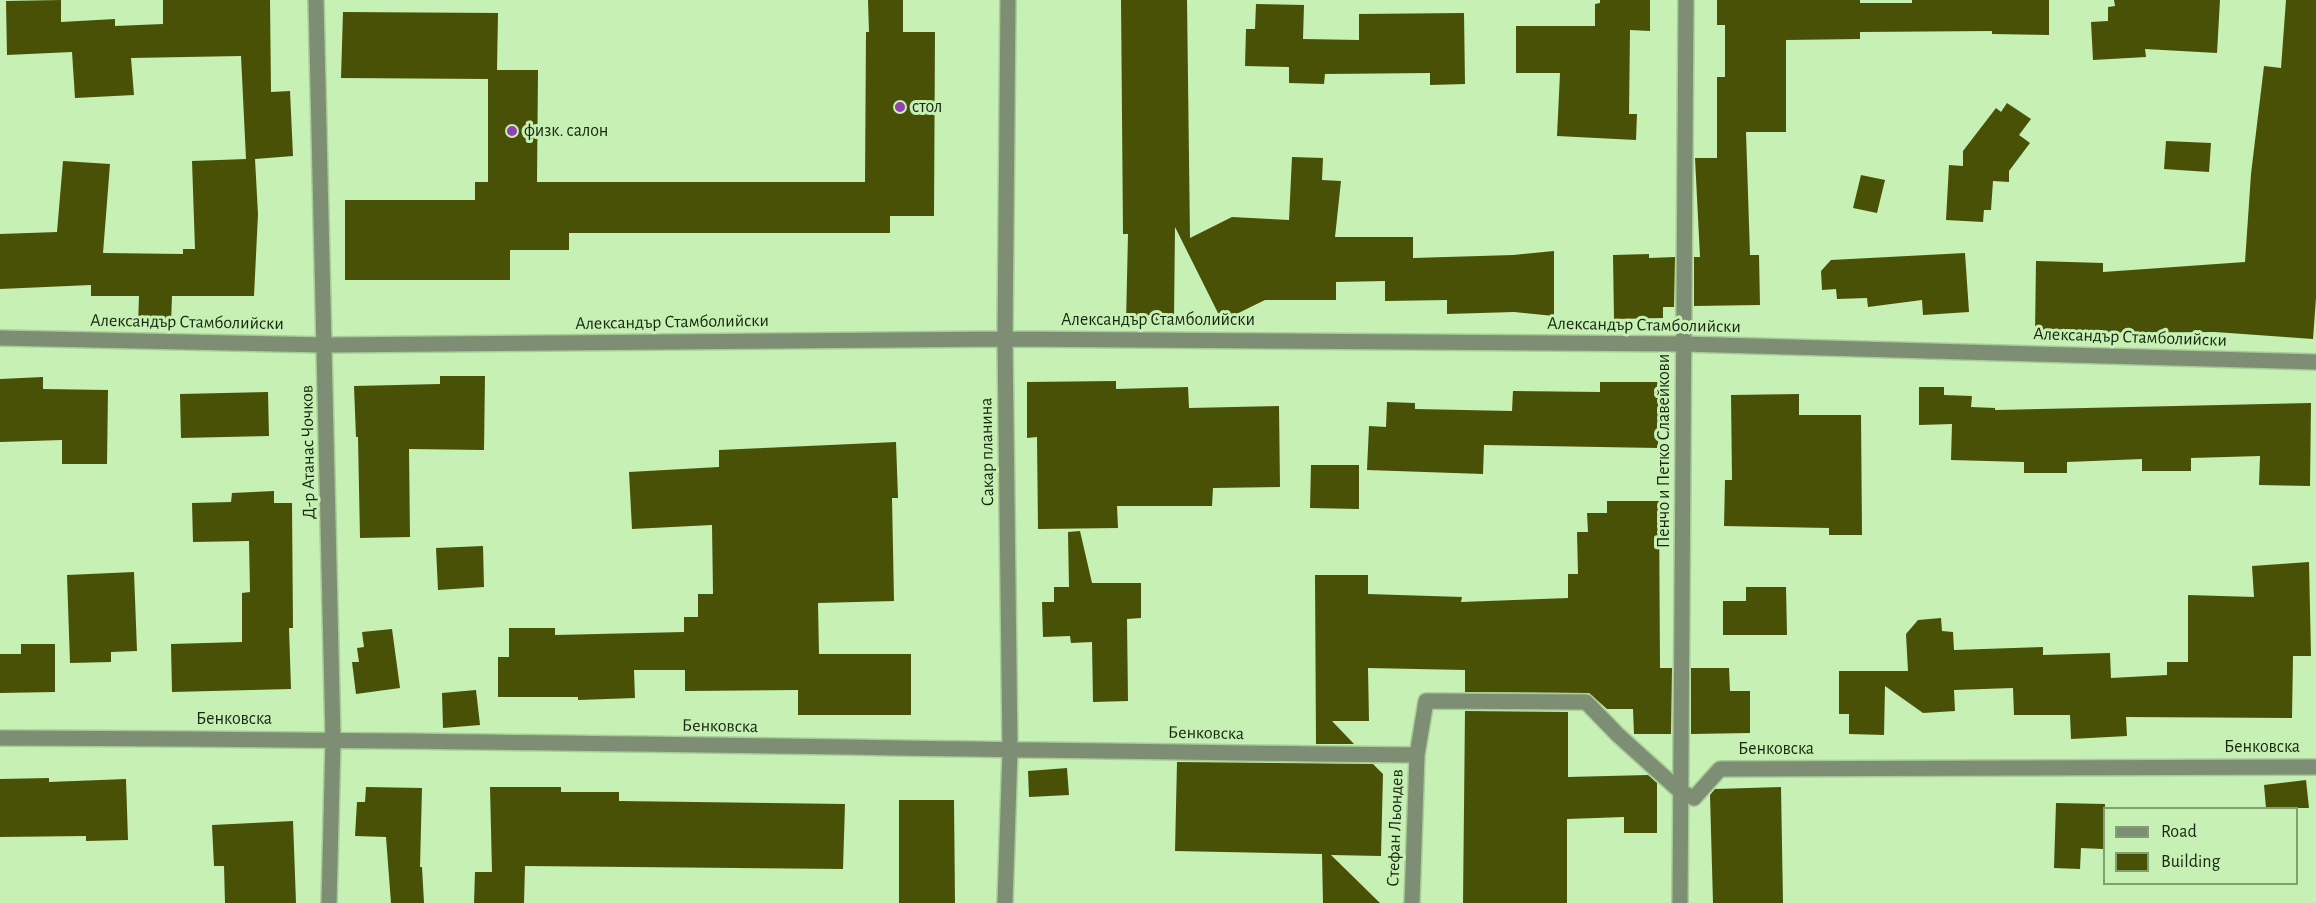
<!DOCTYPE html>
<meta charset="utf-8">
<style>
body{margin:0}
#map{position:relative;width:2316px;height:903px;overflow:hidden;background:#c6f0b4;font-family:"Alegreya Sans",sans-serif}
canvas{display:block}
.legend{position:absolute;left:2103px;top:807px;width:195px;height:78px;box-sizing:border-box;background:#c6f0b4;border:2px solid #80a072;margin:0;padding:8px 10px;list-style:none;font-size:18px;color:#182710}
.legend li{display:flex;align-items:center;gap:12px;height:30px}
.legend b{width:30px;border:2px solid #80a072}
</style>
<div id="map">
<canvas width="2316" height="903"></canvas>
<ul class="legend">
<li><b style="height:8px;background:#7d8e75"></b>Road</li>
<li><b style="height:16px;background:#495107"></b>Building</li>
</ul>
</div>
<script>
const ctx = document.querySelector('canvas').getContext('2d');
ctx.lineJoin = 'round';
function fillPath(path, color) {
  ctx.fillStyle = color;
  ctx.fill(path, 'evenodd');
}
function stroke(path, color, width, dash) {
  ctx.strokeStyle = color;
  ctx.lineWidth = width;
  ctx.lineCap = dash ? 'butt' : 'round';
  ctx.setLineDash(dash || []);
  ctx.stroke(path);
}
function write(font, color, halo, rows, align = 'center') {
  ctx.font = font + ' "Alegreya Sans",sans-serif';
  ctx.lineWidth = 6;
  ctx.setLineDash([]);
  ctx.textBaseline = 'middle';
  ctx.strokeStyle = halo;
  ctx.fillStyle = color;
  for (const [text, x, y, turn = 0] of rows) {
    ctx.save();
    ctx.translate(x, y);
    ctx.rotate((+turn || 0) * Math.PI / 180);
    ctx.textAlign = isNaN(turn) ? turn : align;
    if (halo) ctx.strokeText(text, 0, 0);
    ctx.fillText(text, 0, 0);
    ctx.restore();
  }
}
fillPath(new Path2D(`
 M61,0V22L115,19V26L163,24V0H270L271,92L290,91L293,156L255,159L258,214L254,296H172L171,324H138L139,296H91V285L0,289V234L57,232L63,161L110,164L103,253L183,254V249H195L192,161L246,159L241,56L131,58L134,95L75,98L72,52L7,55L6,1Z
 M868,0H903V32H935L934,216H890V233H569V250H510V280H345V200H475V182H488V79L341,78L343,12L498,13L497,70H538L537,182H865L866,32H869Z
 M1121,0H1187L1190,238L1232,217L1289,220L1292,157L1323,158L1322,180L1341,181L1335,237H1413V258L1513,255L1554,251V316L1514,312L1447,314V300L1385,301V281L1336,282V300H1265L1222,321L1175,227L1174,316H1163V324L1126,323L1128,234H1123Z
 M1600,0H1650V31L1630,30L1629,114H1637L1636,140L1557,136L1560,73H1516V26H1595V4L1600,3Z
 M1717,0H1860V3H1912V0H2049V35L1992,34V31L1860,32V39L1786,40V132H1746L1750,255H1759L1760,305L1694,306V257H1700L1695,158H1717V77H1725V25H1717Z
 M2114,0H2220L2217,53L2145,49L2146,57L2093,60L2091,22L2108,21V7L2115,6Z
 M2286,0H2316V298L2313,339L2215,332L2035,333L2036,261L2103,263V272L2245,262L2251,174L2264,66L2281,68Z
 M1256,4L1304,5L1303,39L1359,40V14L1464,13L1465,84L1430,85V73L1325,74L1324,84L1289,83V67L1245,66L1246,29H1255Z
 M2007,103L2031,119L2019,135L2030,143L2009,171V182L1993,181L1991,210H1984L1983,222L1946,220L1949,165L1963,166V151L1996,108L2001,112Z
 M2166,141L2211,143L2209,172L2164,169Z
 M1861,175L1885,180L1877,213L1853,208Z
 M1965,253L1969,312L1923,315L1922,300L1868,307L1867,298L1837,299L1836,289L1822,290L1821,271L1831,260Z
 M1649,254V258L1675,257L1674,307H1663V318L1614,319L1613,255Z
 M440,376H485L484,450L409,449L410,537L360,538L358,437H356L354,386L440,384Z
 M43,377V389L108,390L107,464H62V440L0,442V379Z
 M1116,381V389L1188,387L1189,408L1279,406L1280,487L1213,488L1212,506H1117L1118,528L1038,529L1037,437L1027,438V382Z
 M1600,382H1659L1658,448L1484,445L1483,474L1367,470L1369,426L1386,427L1387,402L1415,403V409L1512,411L1513,391L1600,392Z
 M1919,387H1944V395L1972,396L1971,407L1995,408V410L2311,403L2310,486L2259,485L2260,456L2191,458V471H2142V459L2067,462V473H2024V462L1951,460L1952,424L1919,425Z
 M268,392L269,436L181,438L180,394Z
 M1799,394V415H1861L1862,535H1829V528L1724,526L1725,480H1732L1731,395Z
 M896,442L898,498H892L894,601L818,603L819,654H911V715H798V690L685,691V670H634L635,698L578,700V697H498V657H509V628H555V635L684,632V617H698V594H713L712,525L632,529L629,472L719,467V450Z
 M1311,465H1359V509L1310,508Z
 M274,491V503H292L293,628H289L291,689L172,692L171,644L242,642V593L250,592L249,541L193,542L192,503L231,502L232,493Z
 M1607,501H1659L1660,668H1672L1671,734H1634L1633,709H1607L1589,693L1465,692V670L1368,668L1369,721H1332L1354,744H1316L1315,575H1368V594L1462,597L1461,602L1568,598V574H1578L1577,532H1588L1587,513H1607Z
 M1080,531L1092,583H1141V618L1127,619L1128,701L1093,702L1092,642L1071,643L1070,636L1043,637L1042,602H1054V587H1069L1068,532Z
 M483,546L484,587L438,590L436,548Z
 M2309,562L2311,656H2293L2292,718L2126,717L2127,736L2071,739L2070,715H2014L2013,688L1954,690L1955,711L1923,713L1885,686L1884,735L1849,734V714H1839V671H1908L1906,634L1918,620L1941,618L1942,631L1953,632L1954,650L2043,647V655L2110,653L2111,678L2167,675V662H2188V595L2254,597L2252,566Z
 M134,572L137,651L111,652V662L70,663L67,575Z
 M1746,587H1786L1787,635H1723V601H1746Z
 M392,629L400,688L356,694L352,662H359L357,648L364,647L362,632Z
 M21,644H55V692L0,693V654H21Z
 M1691,668H1729L1730,691H1750V733L1691,734Z
 M476,690L480,725L443,728L442,693Z
 M1465,711L1568,712V777L1648,775L1657,783V833H1624V817L1567,819V903H1463Z
 M1177,762L1373,764L1383,774L1381,856L1331,855L1380,903H1323L1322,854L1175,851Z
 M1067,768L1069,795L1029,797L1028,771Z
 M49,778V782L126,779L128,840L86,841V836L0,837V779Z
 M2306,780L2309,808H2266L2264,785Z
 M366,787L422,788L420,867H422L424,903H391L386,837L355,836L357,802H365Z
 M490,787H561V792H619V801L845,804L843,869L525,866L524,903H474L475,872H492Z
 M1781,787L1783,903H1713L1710,795L1715,789Z
 M899,800H954L955,903H899Z
 M2056,803L2105,804L2103,849L2081,848L2080,869L2054,868Z
 M293,821L296,903H225L224,866H214L212,825Z`), '#495107');
const minor = new Path2D(`
 M316,0L333,739L329,903
 M0,338L325,345L1005,339L1684,344L2316,362
 M0,738C472,739 944,750 1417,755L1426,701L1586,702L1618,735L1681,792L1694,798L1720,769L2316,767
 M1005,903L1010,751L1005,339L1008,0
 M1412,903L1417,755
 M1680,903L1686,0`);
stroke(minor, '#a7cc96', 18);
stroke(minor, '#7d8e75', 15);
for (const [x, y, r, color] of [
 [900,107,6,"#9341b0"],
 [512,131,6,"#9341b0"]
]) {
  const dot = new Path2D();
  dot.arc(x, y, r, 0, 2 * Math.PI);
  ctx.fillStyle = color;
  ctx.fill(dot);
  stroke(dot, '#c6f0b4', 2);
}
write('18px', '#182710', '#c6f0b4', [
 ["стол",912,107],
 ["физк. салон",524,131]
], 'left');
write('18px', '#182710', '#c6f0b4', [
 ["Александър Стамболийски",1158,320],
 ["Александър Стамболийски",187,322,1],
 ["Александър Стамболийски",672,322,-1],
 ["Александър Стамболийски",1644,325,1],
 ["Александър Стамболийски",2130,337,2],
 ["Пенчо и Петко Славейкови",1664,451,-90],
 ["Д-р Атанас Чочков",308,452,-91],
 ["Сакар планина",987,452,-91],
 ["Бенковска",234,719],
 ["Бенковска",720,726,1],
 ["Бенковска",1206,733,1],
 ["Бенковска",2262,747],
 ["Бенковска",1776,749],
 ["Стефан Льондев",1395,828,-88]
]);
</script>
